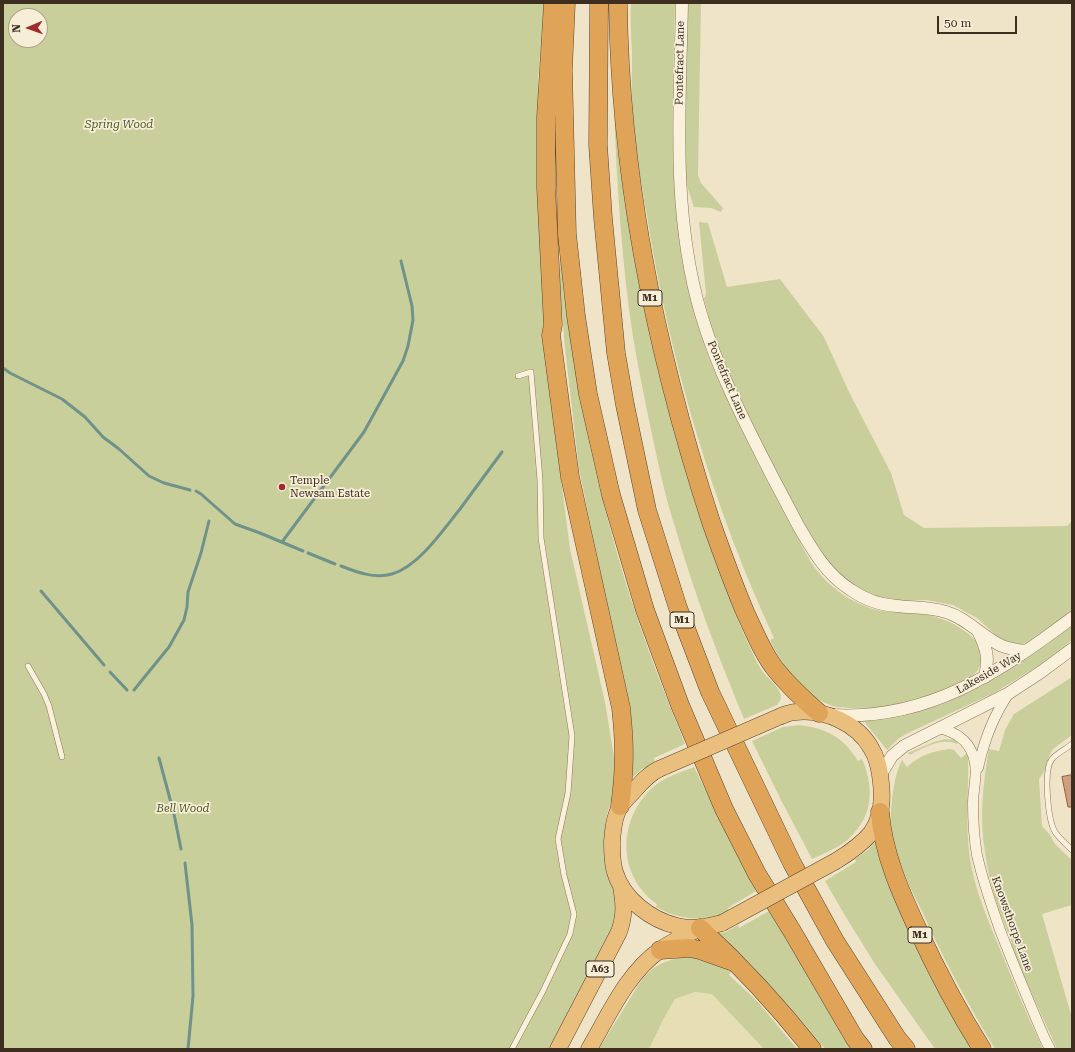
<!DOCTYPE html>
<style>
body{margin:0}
#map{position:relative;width:1075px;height:1052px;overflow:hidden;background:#f0e4c8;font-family:"Roboto Serif",serif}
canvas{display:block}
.frame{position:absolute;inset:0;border:4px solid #3d2e20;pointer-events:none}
.north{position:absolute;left:8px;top:8px;width:40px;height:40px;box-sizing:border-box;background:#f7eed8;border:1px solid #ada18e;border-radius:50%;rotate:268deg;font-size:11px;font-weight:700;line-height:16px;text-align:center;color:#3d2e20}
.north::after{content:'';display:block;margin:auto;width:14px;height:18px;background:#9e2a2b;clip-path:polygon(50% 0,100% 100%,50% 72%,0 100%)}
.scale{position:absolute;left:937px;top:16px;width:80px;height:18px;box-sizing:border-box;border:2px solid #3d2e20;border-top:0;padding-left:5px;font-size:12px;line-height:14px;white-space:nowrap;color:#3d2e20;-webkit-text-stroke:3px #f7eed8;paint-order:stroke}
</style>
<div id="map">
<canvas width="1075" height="1052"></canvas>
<div class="frame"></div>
<div class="north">N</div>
<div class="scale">50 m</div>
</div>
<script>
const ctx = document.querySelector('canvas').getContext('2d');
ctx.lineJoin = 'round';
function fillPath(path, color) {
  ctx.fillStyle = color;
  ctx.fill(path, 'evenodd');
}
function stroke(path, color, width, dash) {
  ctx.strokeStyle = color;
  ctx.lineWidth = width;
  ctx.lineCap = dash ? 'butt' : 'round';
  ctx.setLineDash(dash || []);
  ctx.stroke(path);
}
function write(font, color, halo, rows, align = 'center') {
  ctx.font = font + ' "Roboto Serif",serif';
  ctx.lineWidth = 3.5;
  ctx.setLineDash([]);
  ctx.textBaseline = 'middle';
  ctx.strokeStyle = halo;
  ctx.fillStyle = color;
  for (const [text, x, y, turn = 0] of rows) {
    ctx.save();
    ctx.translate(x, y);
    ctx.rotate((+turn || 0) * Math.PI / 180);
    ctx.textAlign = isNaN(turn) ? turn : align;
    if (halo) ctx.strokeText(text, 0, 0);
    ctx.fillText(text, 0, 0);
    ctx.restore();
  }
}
fillPath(new Path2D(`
 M695,992L712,993L764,1049H649L664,1018L675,999Z`), '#e6deb5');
fillPath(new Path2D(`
 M3,3H544L538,81V169L554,425L570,549L605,702L614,757H619L616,786L606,818L604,844V853L616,893V922L551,1049H3ZM16,16H40V40H16Z
 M631,3H675C673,107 666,213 695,314C709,366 734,413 757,461C769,484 781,508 794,531C801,543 807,557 815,568C828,585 846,599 865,606C881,613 896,612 912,613C932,614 950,620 966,632C974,638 979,643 981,653C984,675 966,680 948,688C933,694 915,702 898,705C885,707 870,708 856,708C848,708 837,708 830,705C804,696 781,664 770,640L774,638C712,504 670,361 647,216C641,182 635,147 633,112C631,92 632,72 632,52C631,36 630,19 631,3Z
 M686,3H701L698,175L701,183L723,208L721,212L711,208L694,207L687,186L685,172L684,125Z
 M613,72L702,514C717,564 732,610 754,656C756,662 760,667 763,672C768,679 781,688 781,697C781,700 779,702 777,705L744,719C718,656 694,593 675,527C665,496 658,463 651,430C643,390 634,349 629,309C619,230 615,151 613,72Z
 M699,222L708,223L727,287L780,279L824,337L849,392L891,473L904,515L924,528L1067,526L1072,521V611L1071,612L1027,642L1023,644H1015L1001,640L977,618L953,605L926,600L902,601L875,597L847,584L821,558L736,396L713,335L704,299L706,294Z
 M560,251C571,367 594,482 629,593C645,644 665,694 685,744L654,758L655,762L642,769L633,777V739L629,710L579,469L565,348L560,289Z
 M1072,625V640L1041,664L996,692L906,734L898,739L887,750L866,724L865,722L866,721C940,718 1016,670 1072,625Z
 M1072,677V735L1053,749L1049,756L1046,769L1039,779L1042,826L1050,835L1055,844L1062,851L1072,860V905L1042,914L1072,1018V1049H1057L1009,944L1012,943C1000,914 989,884 985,852C979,819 983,782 989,749L999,751L1005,730L1014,714Z
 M799,725C827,728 844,738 858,761L862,759C873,784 874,812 854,833C851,836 848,840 845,842C835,849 823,854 812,859L781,800L752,741L783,727Z
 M945,739L955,740L958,742L957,744C943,737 922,748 910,755L908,753L934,742Z
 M950,749L954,750L961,758L967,753L968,756C969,791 965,825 970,859C975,892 990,924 1002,954C1015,986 1028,1018 1043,1049H995C967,1003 942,956 920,907C910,887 899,865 893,843C888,823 892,778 902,760L907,767C920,755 933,751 950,749Z
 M694,767L756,891L728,908L729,911C704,923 680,920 656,907L657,904C617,876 617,820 653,787C665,777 679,773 694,767Z
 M876,840L976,1049H935L875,964L844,914L825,881L856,862L855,859L868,850Z
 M769,911L817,989L858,1049H825L789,1006L718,933L726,932L738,925L739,928Z
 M683,957L699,958L732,970L729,975L758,1002L797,1049H764L712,994L695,992L675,999L664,1018L649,1049H599L642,979C653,966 666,960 683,957Z`), '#c9cf9b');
stroke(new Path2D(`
 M3,368L10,373L62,399L85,417L103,437L119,449L149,476L164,483L190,490
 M196,491L201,494L235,524L260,533L303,551
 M282,542L364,432L403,361L408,346L413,320L412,306L401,261
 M308,553L335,564
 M341,566C356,572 375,579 392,574C419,566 443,530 460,509C474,490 488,471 502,452
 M41,591L104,665
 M110,672L127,690
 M134,690L169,647L184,620L187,607L188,592L201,553L209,521
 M159,758L174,814L181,849
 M185,863L192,925L193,996L188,1049`), '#6f938a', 3);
const building = new Path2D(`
 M1072,775V807H1068L1062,777Z`);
fillPath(building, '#cf9f7d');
stroke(building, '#8d5f41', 1);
const service = new Path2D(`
 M28,666L44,694L49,706L62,757
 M1072,744C1066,749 1057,753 1052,759C1043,770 1048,820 1055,832C1060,839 1066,844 1072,850
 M512,1049L543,991L570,934L574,914L564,875L558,839L568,793L572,736L541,538L540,480L531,372L518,376`);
const minor = new Path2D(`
 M940,728C956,733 967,739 973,755C979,771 973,788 973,803C973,820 974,838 977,855C983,882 991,904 1000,930C1014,966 1029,1002 1044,1037L1050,1049
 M978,768C984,741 993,716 1009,693`);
const tertiary = new Path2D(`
 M682,3C680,107 671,213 701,314C718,371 745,423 772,476C781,493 790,510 799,527C813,551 826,574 851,590C864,599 880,605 897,606C913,608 930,607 946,612C967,618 982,637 1002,646C1010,649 1018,650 1026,651
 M978,631C987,649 989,657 985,677
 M832,715C927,721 1000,672 1072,618
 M880,776L892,756L904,746L1009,693L1041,672L1072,649`);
const trunk = new Path2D(`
 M781,716C786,714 791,712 796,712C824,709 857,723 871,748C878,759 880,771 881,783C883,800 881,819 871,833C861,845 849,853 836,861
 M659,769C648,774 640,784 632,793C628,797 623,802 620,807C614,817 613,830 612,842C612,852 612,863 615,872C623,899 651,920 677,926C693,930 707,927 722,923
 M558,1049L619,932C625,915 624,904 621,886
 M589,1049C609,1015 627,973 660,950C672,941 687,935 700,928`);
const motorway = new Path2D(`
 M553,3L546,117V188L553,325L551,335L570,477L621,708C625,744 625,770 620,806
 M566,3L563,70L567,234L576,316L588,394L611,495L645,610L680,705L724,809L757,874L792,931L855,1039L863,1049
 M599,3L598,145L603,218L616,353L625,405L647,510L678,608L710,692L792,863L835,941L897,1038L906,1049
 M618,3C620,181 656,353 711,522C722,553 733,584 746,614C755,633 763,654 776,670C789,686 804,700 819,713
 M880,812C883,854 901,893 918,930C937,971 958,1011 982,1049
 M700,928C741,966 778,1006 812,1049
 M660,950L689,948L700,950L731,961`);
stroke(service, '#8d765c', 6);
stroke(minor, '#8d765c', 11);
stroke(tertiary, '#8d765c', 13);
stroke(trunk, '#5b4430', 17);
stroke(motorway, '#5b4430', 19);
stroke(service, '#faf1dc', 5);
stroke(minor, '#faf1dc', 10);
stroke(tertiary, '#faf1dc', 12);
stroke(trunk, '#eabe7c', 16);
stroke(motorway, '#e0a458', 18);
const trunkBridge = new Path2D(`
 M659,769L781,716
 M722,923L836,861`);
stroke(trunkBridge, '#5b4430', 17, []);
stroke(trunkBridge, '#eabe7c', 16);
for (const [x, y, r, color] of [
 [282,487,4,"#9e2a2b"]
]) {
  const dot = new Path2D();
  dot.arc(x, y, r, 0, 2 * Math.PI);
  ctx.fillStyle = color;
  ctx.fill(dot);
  stroke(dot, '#f7eed8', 1.5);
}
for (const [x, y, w] of [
 [650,298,24],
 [682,620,24],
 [920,935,24],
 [600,969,28]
]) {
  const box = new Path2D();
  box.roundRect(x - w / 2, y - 8, w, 16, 3);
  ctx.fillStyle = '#f7eed8';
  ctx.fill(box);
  stroke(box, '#3d2e20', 1);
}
write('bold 10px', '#3d2e20', null, [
 ["M1",650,298],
 ["M1",682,620],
 ["M1",920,935],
 ["A63",600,969]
]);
write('11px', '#3d2e20', '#f7eed8', [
 ["Pontefract Lane",680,63,-89],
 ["Pontefract Lane",727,380,67],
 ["Lakeside Way",989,673,-30],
 ["Knowsthorpe Lane",1012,924,70]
]);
write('italic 11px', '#4d5a26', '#f7eed8', [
 ["Spring Wood",119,125],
 ["Bell Wood",183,809]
]);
write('11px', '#3d2e20', '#f7eed8', [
 ["Temple",290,481],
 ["Newsam Estate",290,494]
], 'left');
</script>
